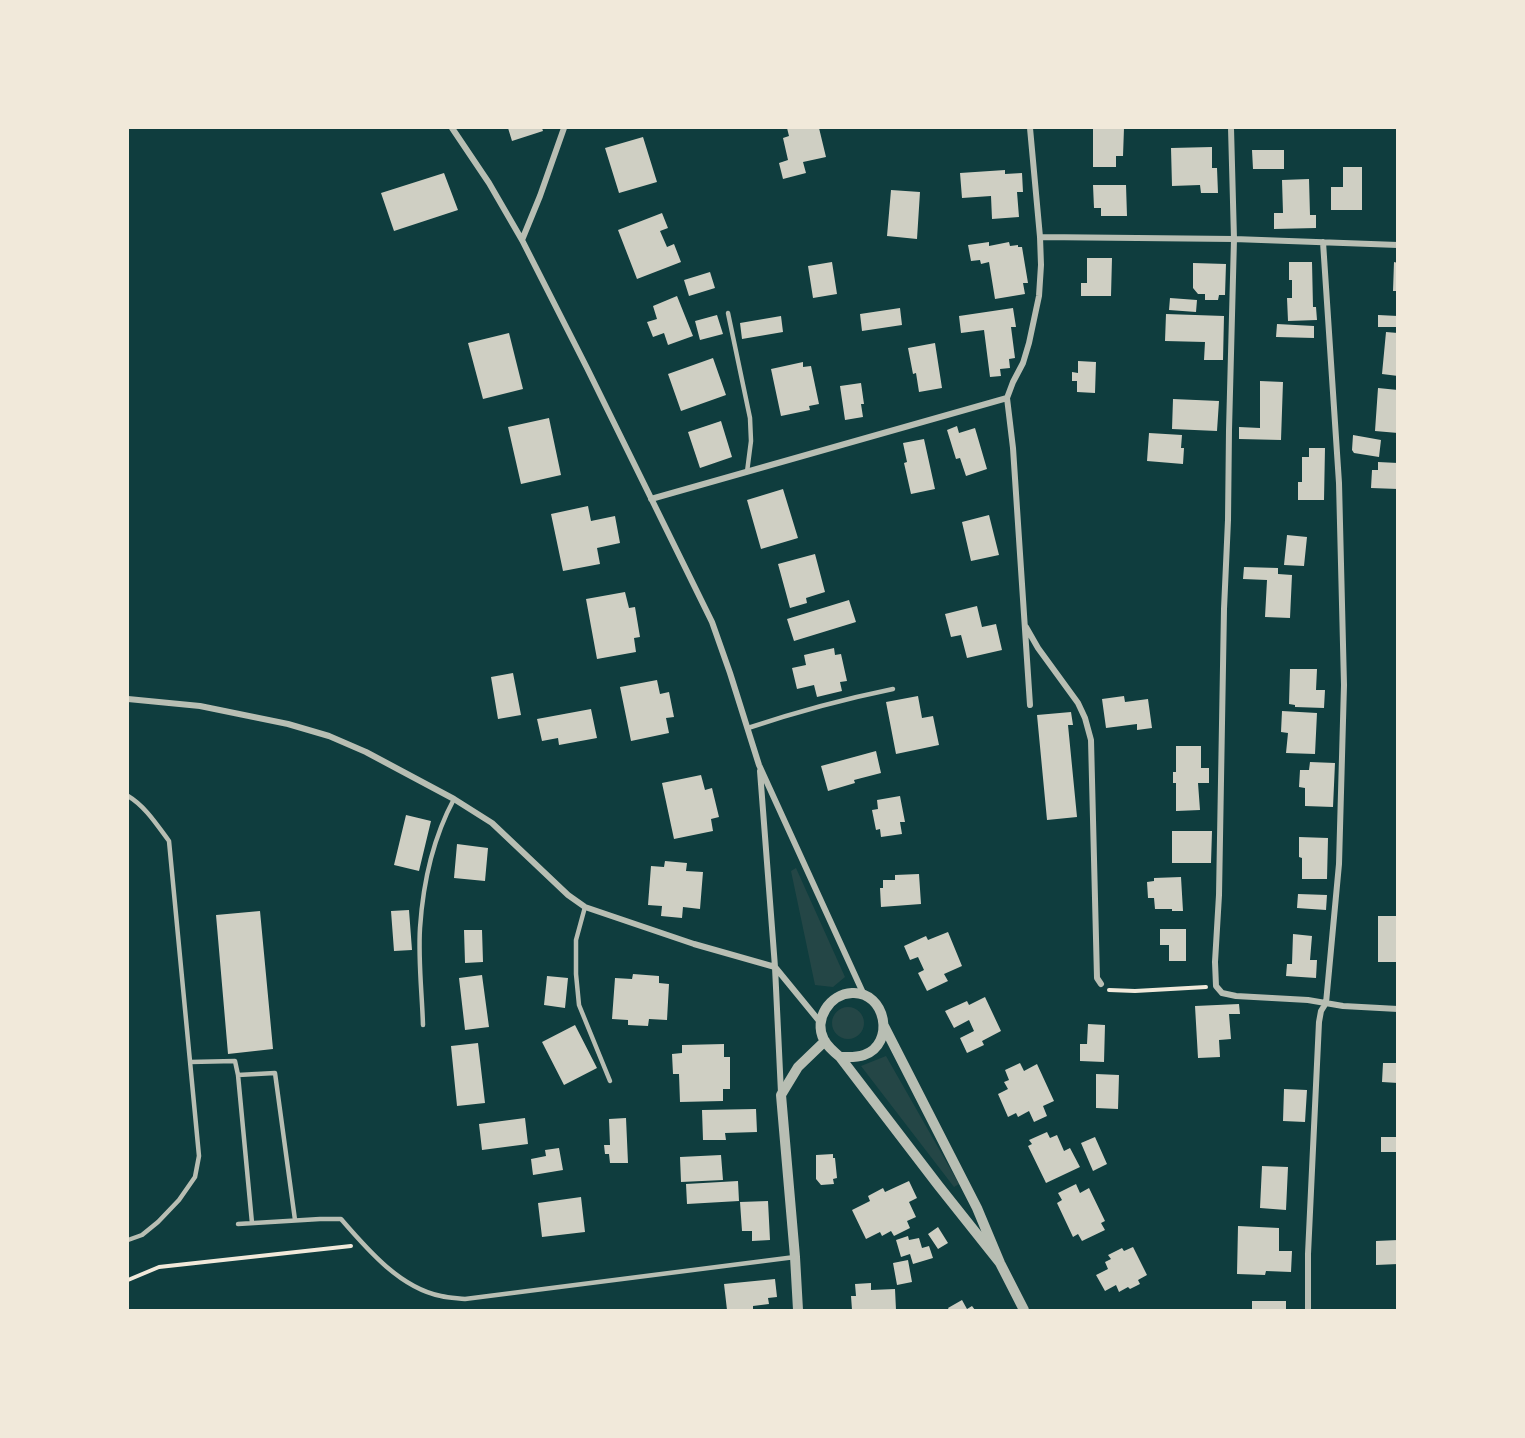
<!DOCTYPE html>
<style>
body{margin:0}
#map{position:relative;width:1525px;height:1438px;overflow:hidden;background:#0f3d3e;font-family:"Nunito Sans",sans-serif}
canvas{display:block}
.frame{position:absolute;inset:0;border:129px solid #f1e9da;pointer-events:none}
</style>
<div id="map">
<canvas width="1525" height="1438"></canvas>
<div class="frame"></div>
</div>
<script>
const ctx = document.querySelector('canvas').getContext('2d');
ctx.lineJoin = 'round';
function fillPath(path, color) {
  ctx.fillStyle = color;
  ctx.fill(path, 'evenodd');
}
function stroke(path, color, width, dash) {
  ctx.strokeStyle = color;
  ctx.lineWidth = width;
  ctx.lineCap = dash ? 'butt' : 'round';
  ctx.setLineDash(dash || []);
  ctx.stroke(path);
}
fillPath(new Path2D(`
 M796,868L845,977L833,987L815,985L791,871Z
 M832 1023a16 16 0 1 1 32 0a16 16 0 1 1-32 0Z
 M886,1056L959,1184L954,1187L861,1066Z`), '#244646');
fillPath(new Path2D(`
 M508,128H542L543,131L512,141Z
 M787,128H819L826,157L803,162L806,173L783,179L779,163L788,160L783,138L789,136Z
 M1093,128H1124L1123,156H1116V167H1093Z
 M643,137L657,182L619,193L605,148Z
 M1212,147V168H1217L1218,193H1201L1200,185L1172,186L1171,148Z
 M1252,150H1284V169H1253Z
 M1343,167H1362V210H1331V187H1343Z
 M1005,170V174L1022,173L1023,192H1017L1019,217L992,219L991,196L962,198L960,173Z
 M444,173L458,210L394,231L381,193Z
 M1309,179L1310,215H1316V228L1274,229V213H1283L1282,180Z
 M1093,185H1126L1127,216H1101V208H1094Z
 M891,190L920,192L917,239L887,236Z
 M662,213L668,228L660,231L667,247L674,244L681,262L637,279L618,230Z
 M989,242V246L1009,242L1010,246L1018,245V247H1022L1028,283H1023L1025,294L995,299L989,262L981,264L980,260L971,261L968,245Z
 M1087,258H1112L1111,296H1081V283H1087Z
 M832,262L837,294L813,298L808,266Z
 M1289,262H1312L1313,307H1316L1317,320L1288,321L1287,298H1292V280H1289Z
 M1394,262L1398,263V291H1393Z
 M1193,263L1226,264L1225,295H1219L1218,300H1205V294H1198L1193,288Z
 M710,272L715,288L689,296L684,280Z
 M677,296L693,336L668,345L664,333L653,337L647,322L657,319L653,306Z
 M1170,298L1197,300L1196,312L1169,310Z
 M900,308L902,325L862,331L860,314Z
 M1013,308L1016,327H1011L1015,358L1009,359L1010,368L1000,369L1001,376L990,377L984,330L961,333L959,316Z
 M1166,314L1224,316L1223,360H1204L1205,342L1165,341Z
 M717,315L723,334L700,340L695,321Z
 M1378,315L1398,316V327H1378Z
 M781,316L783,332L742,339L740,323Z
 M1277,324L1314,326V338L1276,337Z
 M1386,332L1398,333V376L1382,374Z
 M509,333L523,389L483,399L468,343Z
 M935,343L942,388L919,392L916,373L913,374L908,348Z
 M713,358L726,395L681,411L668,374Z
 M1078,361L1096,362L1095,393L1077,392V381H1072V372L1078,373Z
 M803,362V367L811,366L819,404L809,406L810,410L781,416L771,369Z
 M1260,381L1283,382L1281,440L1239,439V427L1260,428Z
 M861,383L864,404H861L863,417L845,420L840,386Z
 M1378,388L1398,390V433L1375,431Z
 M1173,399L1219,401L1217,431L1172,429Z
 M549,418L561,475L521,484L508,427Z
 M721,421L732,457L700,468L688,432Z
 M957,426L959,433L975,428L987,469L966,476L960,458L956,459L947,430Z
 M1149,433L1182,435L1181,448H1184L1183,464L1147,461Z
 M1353,435L1381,440L1379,457L1354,453L1352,450Z
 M924,439L935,489L911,494L904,463L907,462L903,443Z
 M1309,448H1325L1324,500H1298V482H1302V457H1309Z
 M1378,462L1398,463V489L1371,488L1372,470H1378Z
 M783,489L798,538L761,549L747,500Z
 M588,506L591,521L615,516L620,543L597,548L600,564L563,571L551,514Z
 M989,515L999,555L971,561L962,522Z
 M1287,535L1307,537L1304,566L1284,565Z
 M815,554L825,592L806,598L807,603L790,608L778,564Z
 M1244,567L1278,568V574L1292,575L1290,618L1265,617L1267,580L1243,579Z
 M625,592L629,608L635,607L640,637L634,638L636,652L597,659L586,599Z
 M849,600L856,622L794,641L787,619Z
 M977,606L982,627L996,624L1002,650L967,658L961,635L951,637L945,614Z
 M834,648L835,655L841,654L847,681L840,682L842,691L817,697L814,685L797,689L792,668L806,665L804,655Z
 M1290,669H1317L1316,690H1325L1324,708L1295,707V705L1289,704Z
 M513,673L521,715L498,719L491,677Z
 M657,680L660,694L669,692L674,717L666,718L669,733L631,741L620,687Z
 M918,696L922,718L933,716L939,745L896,754L886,702Z
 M1124,696L1125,702L1148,699L1152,728L1137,730V724L1106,728L1102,699Z
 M591,709L597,738L559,745L558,738L542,741L537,719Z
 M1282,711L1317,713L1315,754L1286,753L1288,733L1281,732Z
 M1071,712L1073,725H1068L1077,817L1047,820L1037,715Z
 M1176,746H1201V768H1209V783H1198L1200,810L1176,811V783H1173V772H1176Z
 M876,751L881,773L854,780L855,783L828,791L821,766Z
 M1310,762L1335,763L1333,807L1305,806V788L1299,787L1300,770H1309Z
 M701,775L705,790L712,788L719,817L711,819L713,831L674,839L662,783Z
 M900,796L905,822H900L902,834L881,837L880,829L876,830L872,810L878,809L877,800Z
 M406,815L431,821L419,871L394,865Z
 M1172,831H1212L1211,863H1172Z
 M1299,837L1328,838L1327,879H1302V858L1299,857Z
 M457,844L488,848L485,881L454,878Z
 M665,861L687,863L686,871L703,872L700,909L683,907L682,918L661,916L662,906L648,905L651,866L664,867Z
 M919,874L921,904L881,907L880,888H883V880H895V875Z
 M1181,877L1183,911H1172V909H1155L1154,898H1148L1147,882L1154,881V878Z
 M1298,894L1327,895L1326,910L1297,908Z
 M409,910L412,950L394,951L391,911Z
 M260,911L273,1049L228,1054L216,915Z
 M1378,916H1398V962H1378Z
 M1160,929H1186V961H1169V945H1160Z
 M464,930H482L483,962L465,963Z
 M948,932L962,966L944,974L948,981L927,991L918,973L924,970L918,957L910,960L904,946L926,936L928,940Z
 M1293,934L1312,936L1310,960H1317L1316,978L1286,976L1287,964H1292Z
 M633,974L659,976V983L669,984L667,1020L649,1019L648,1026L628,1025V1020L612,1019L615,978L632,979Z
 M482,975L489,1027L465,1030L459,978Z
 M547,976L568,978L565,1008L544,1005Z
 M985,997L1001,1031L982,1041L984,1045L967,1053L960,1038L974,1031L969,1020L954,1028L945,1011L967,1001L969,1005Z
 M1239,1004L1240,1014H1229L1231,1039L1219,1040L1220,1057L1198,1058L1195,1006Z
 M1088,1024L1105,1025L1104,1062L1080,1061V1044H1087Z
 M575,1025L597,1068L564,1085L542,1042Z
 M478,1043L485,1103L457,1106L451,1046Z
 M724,1044V1057H730V1089H723V1101L680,1102L679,1074H673L672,1054L682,1053V1045Z
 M1020,1063L1024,1071L1037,1064L1054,1101L1043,1106L1047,1116L1034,1122L1029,1111L1018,1117L1016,1113L1008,1117L998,1094L1008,1089L1004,1082L1009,1080L1005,1070Z
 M1383,1063H1398V1083L1382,1082Z
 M1096,1074L1119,1075L1118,1109L1096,1108Z
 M1284,1089L1307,1090L1305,1122L1283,1121Z
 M756,1109L757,1132L725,1133L726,1140H703L702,1110Z
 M525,1118L528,1144L482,1150L479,1124Z
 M626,1118L628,1163H610L609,1154H605L604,1145H610L609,1119Z
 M1047,1132L1050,1138L1057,1135L1064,1151L1070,1148L1080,1167L1046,1183L1028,1146L1032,1144L1029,1140Z
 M1095,1137L1107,1164L1093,1171L1081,1143Z
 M1381,1137H1398V1152H1381Z
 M559,1148L563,1170L533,1175L531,1159L546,1156L545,1150Z
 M833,1154V1158H835L837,1178L833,1179L834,1184L821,1185L816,1179V1155Z
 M721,1155L723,1180L681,1182L680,1157Z
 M1262,1166L1288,1167L1286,1210L1260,1208Z
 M738,1181L739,1201L687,1204L686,1184Z
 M909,1181L917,1198L909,1202L916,1217L907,1221L910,1228L894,1236L891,1231L882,1236L880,1232L866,1239L852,1210L870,1201L868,1196L883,1188L885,1192Z
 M1076,1184L1080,1193L1089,1188L1105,1221L1101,1223L1105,1230L1082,1241L1078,1234L1073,1237L1057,1203L1062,1200L1058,1193Z
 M581,1197L585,1232L542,1237L538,1203Z
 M768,1201L770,1240L752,1241V1231H742L740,1202Z
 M1238,1226L1279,1228V1251H1292L1291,1272L1266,1271L1265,1275L1237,1274Z
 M938,1227L948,1243L938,1249L928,1234Z
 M908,1236L909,1240L919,1238L922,1248L929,1246L933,1258L913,1264L910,1254L901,1257L896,1240Z
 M1398,1240V1264L1376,1265V1241Z
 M1133,1247L1147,1275L1138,1280L1140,1284L1130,1289L1128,1287L1119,1292L1116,1285L1105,1291L1096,1275L1108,1269L1105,1262L1111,1259L1108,1255L1122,1248L1124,1251Z
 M908,1260L912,1282L897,1285L893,1263Z
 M775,1279L777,1297L768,1298L769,1304L753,1306V1310H727L724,1284Z
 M871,1283V1290L895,1289L896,1310H852L851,1296H856L855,1284Z
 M962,1300L967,1309L972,1306L975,1310H949L948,1308Z
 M1252,1301H1286V1310H1252Z`), '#cfcfc3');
stroke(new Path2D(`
 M1109,990L1135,991L1206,987
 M128,1280L159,1267L351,1246`), '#f1e9da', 4);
stroke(new Path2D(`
 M728,313L750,418L751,441L747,472
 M748,728C796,712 844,699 893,689
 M128,796C145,806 157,825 169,841L199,1156L195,1177L179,1200L158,1222L142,1235L128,1240
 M585,907L576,940V974L579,1005L610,1081
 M423,1025C422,993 418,960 420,928C423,883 433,838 454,799
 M190,1062L235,1061L238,1075L275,1073L295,1220
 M238,1075L252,1223
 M238,1224L320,1219H341C367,1249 400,1288 441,1296C449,1298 457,1298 465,1299L795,1257`), '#b8beb3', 4.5);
stroke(new Path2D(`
 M452,128L489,183L522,240L587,368L712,622L730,673L759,765L864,995
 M1231,128L1234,239L1229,430L1228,520L1224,609L1219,895L1215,962L1216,986L1222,993L1236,996L1308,1000L1343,1006L1398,1009
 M1040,237L1234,239L1398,245
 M522,240L540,196L564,128
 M651,499L1007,398
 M1026,627L1038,648L1078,703L1085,718L1091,740L1097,978L1101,984
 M128,699L200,706L288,724L329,736L366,752L454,799L492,823L568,895L585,907L694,944L775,967L820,1022
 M1030,705L1013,448L1007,398L1013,382L1023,363L1029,343L1039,296L1041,265L1040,237L1030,128
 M760,771L775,967L781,1093
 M1308,1310V1254L1319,1022L1321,1011L1326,1003L1339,864L1344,685L1339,483L1323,242`), '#b8beb3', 6);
stroke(new Path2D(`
 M884,1026L977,1208L1000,1263L1024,1310
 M840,1057C848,1057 856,1058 864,1055C896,1044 886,991 852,993C830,994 813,1019 824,1040C828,1047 834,1052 840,1057L938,1185L1000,1263
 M798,1310L795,1257L781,1095L798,1067L825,1041`), '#b8beb3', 10);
</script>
